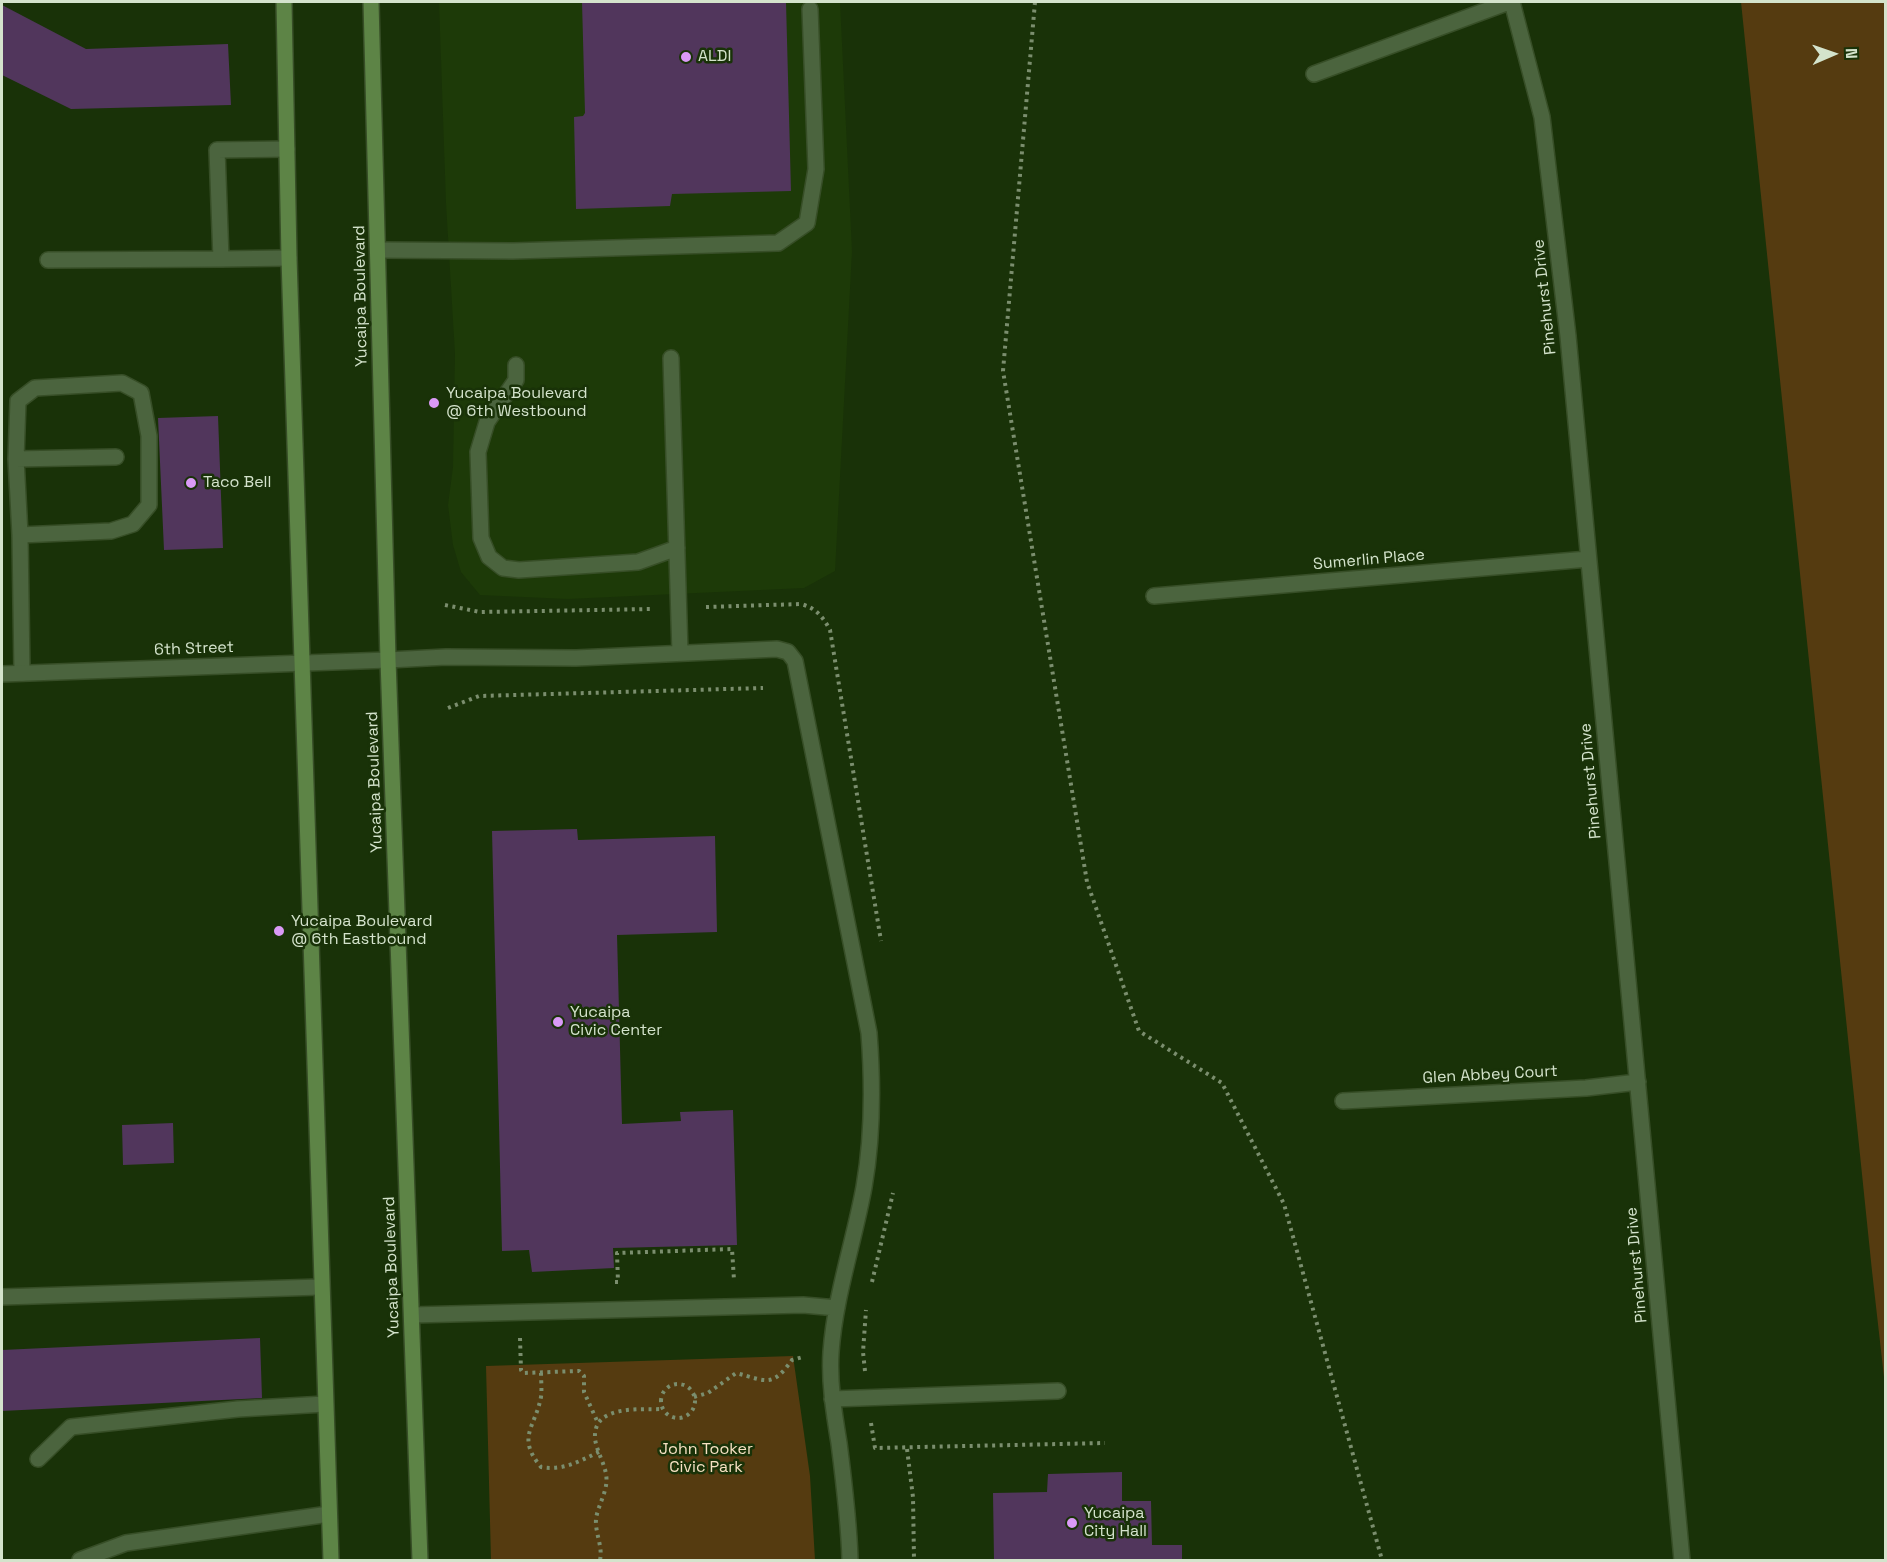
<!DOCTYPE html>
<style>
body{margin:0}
#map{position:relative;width:1887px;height:1562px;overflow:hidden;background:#193208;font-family:"Space Grotesk",sans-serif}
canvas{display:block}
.frame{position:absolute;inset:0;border:3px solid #d4e3cc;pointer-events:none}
.north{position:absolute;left:1803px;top:24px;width:60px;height:60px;-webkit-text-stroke:4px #193208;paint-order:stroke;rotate:88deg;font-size:16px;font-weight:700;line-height:24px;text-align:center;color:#d4e3cc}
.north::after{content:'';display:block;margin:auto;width:21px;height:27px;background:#d4e3cc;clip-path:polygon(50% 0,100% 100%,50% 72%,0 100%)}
</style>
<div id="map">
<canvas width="1887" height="1562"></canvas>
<div class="frame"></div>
<div class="north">N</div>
</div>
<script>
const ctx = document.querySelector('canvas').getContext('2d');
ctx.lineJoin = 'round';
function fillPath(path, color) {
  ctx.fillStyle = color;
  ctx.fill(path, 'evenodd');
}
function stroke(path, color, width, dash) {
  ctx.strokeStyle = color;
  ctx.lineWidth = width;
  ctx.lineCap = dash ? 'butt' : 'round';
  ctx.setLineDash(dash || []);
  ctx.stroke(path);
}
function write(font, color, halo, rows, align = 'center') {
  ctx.font = font + ' "Space Grotesk",sans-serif';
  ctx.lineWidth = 5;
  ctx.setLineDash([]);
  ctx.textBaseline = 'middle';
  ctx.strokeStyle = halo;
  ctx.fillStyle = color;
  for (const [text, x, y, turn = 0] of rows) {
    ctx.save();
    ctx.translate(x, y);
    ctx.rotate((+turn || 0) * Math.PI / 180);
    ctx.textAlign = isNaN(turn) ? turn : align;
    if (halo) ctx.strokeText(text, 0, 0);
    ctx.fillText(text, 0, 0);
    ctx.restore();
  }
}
fillPath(new Path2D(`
 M439,2H840L852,251L835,571L804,588L568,599L480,595L461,572L453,545L448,505L453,467L455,354L446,203Z`), '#1d3a08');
fillPath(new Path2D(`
 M1741,2H1885V1386L1872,1271Z
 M793,1356L810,1476L815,1560H491L486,1366Z`), '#553b10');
fillPath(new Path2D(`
 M582,2H786L791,191L672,194L670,206L576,209L574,117L583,116L585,113Z
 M2,5L86,49L228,44L231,105L71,109L2,75Z
 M218,416L223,548L164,550L158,418Z
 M577,829L578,840L715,836L717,932L617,935L622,1124L681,1121L680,1112L733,1110L737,1245L613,1248L614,1268L532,1272L529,1250L502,1251L492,831Z
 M173,1123L174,1163L123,1165L122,1125Z
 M260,1338L262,1398L2,1411V1350Z
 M1122,1472V1501H1151L1152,1545H1182V1560H994L993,1493L1047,1492L1048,1474Z`), '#51365c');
const lane = new Path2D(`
 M287,149L217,150L221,259L289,258
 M378,250L513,251L778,243L807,223L816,169L810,9
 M48,260L221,259
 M671,358L680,653
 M516,365V380L487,422L478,452L481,538L489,557L503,568L519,570L638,562L677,548
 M16,459L116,457
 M20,535L111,531L133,524L149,505V436L141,393L122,383L35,388L18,401L16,459L20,535L22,673
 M388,660L446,657L576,658L777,649L788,652L795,661L869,1033C873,1085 873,1136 864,1187C854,1242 835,1296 831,1352C829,1382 834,1413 839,1443C844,1482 849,1521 850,1560
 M2,1297L320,1287
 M412,1315L803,1305L837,1308
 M832,1399L1058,1391
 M38,1459L71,1427L238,1409L325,1404
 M80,1560L126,1543L329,1514`);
const street = new Path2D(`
 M1512,2L1542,117L1568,336L1682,1560
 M1314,74L1509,2
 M1154,596L1588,559
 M2,674L388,660
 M1343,1101L1586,1088L1638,1082`);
const secondary = new Path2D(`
 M284,2L289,258L331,1560
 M371,2L388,660L420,1560`);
stroke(lane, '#374e27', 18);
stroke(street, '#374e27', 18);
stroke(secondary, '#374e27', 18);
stroke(new Path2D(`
 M1035,2L1003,371L1087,882L1139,1031L1222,1083L1284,1204L1382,1560
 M445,605L480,612L653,609
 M706,607L801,604C816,608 823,617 830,630L881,941
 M448,708L479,696L763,688
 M615,1282H618L617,1253L732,1249L734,1280
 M872,1282L893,1193
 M520,1338L521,1370L523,1373L579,1371L584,1376V1392L598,1423
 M865,1371L863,1352L866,1310
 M541,1373C541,1380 542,1389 541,1397C535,1428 516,1437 541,1467C564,1471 579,1461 599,1452
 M661 1401a17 17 0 1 1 34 0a17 17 0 1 1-34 0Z
 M694,1397L708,1393L736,1373C767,1381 772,1388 792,1360L803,1357
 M871,1423L875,1448L1105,1443
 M907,1449L913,1497L914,1560
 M600,1560C603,1547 595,1533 596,1519C598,1504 609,1490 606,1474C604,1462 596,1450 595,1438C593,1404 641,1410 663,1409`), '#7b8e6e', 4, [3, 4.5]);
stroke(lane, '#4b643e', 15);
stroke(street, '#4b643e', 15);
stroke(secondary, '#5d8446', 15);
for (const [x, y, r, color] of [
 [686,57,6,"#da9af6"],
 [434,403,6,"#da9af6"],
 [191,483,6,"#da9af6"],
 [279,931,6,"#da9af6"],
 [558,1022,6,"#da9af6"],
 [1072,1523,6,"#da9af6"]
]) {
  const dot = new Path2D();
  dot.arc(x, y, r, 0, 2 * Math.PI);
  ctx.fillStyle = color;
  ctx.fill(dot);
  stroke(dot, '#193208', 2);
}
write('16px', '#d4e3cc', '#193208', [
 ["ALDI",698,57],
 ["Yucaipa Boulevard",446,394],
 ["@ 6th Westbound",446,412],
 ["Taco Bell",203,483],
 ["Yucaipa Boulevard",291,922],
 ["@ 6th Eastbound",291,940],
 ["Yucaipa",570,1013],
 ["Civic Center",570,1031],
 ["Yucaipa",1084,1514],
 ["City Hall",1084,1532]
], 'left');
write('16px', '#d4e3cc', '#193208', [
 ["Yucaipa Boulevard",361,296,-91],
 ["Pinehurst Drive",1545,297,-96],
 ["Sumerlin Place",1369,560,-5],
 ["6th Street",194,649,-2],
 ["Pinehurst Drive",1591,781,-95],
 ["Yucaipa Boulevard",375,782,-92],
 ["Glen Abbey Court",1490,1075,-3],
 ["Pinehurst Drive",1637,1265,-95],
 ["Yucaipa Boulevard",392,1267,-92]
]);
write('16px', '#f7e1c3', '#193208', [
 ["John Tooker",706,1450],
 ["Civic Park",706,1468]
]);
</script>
